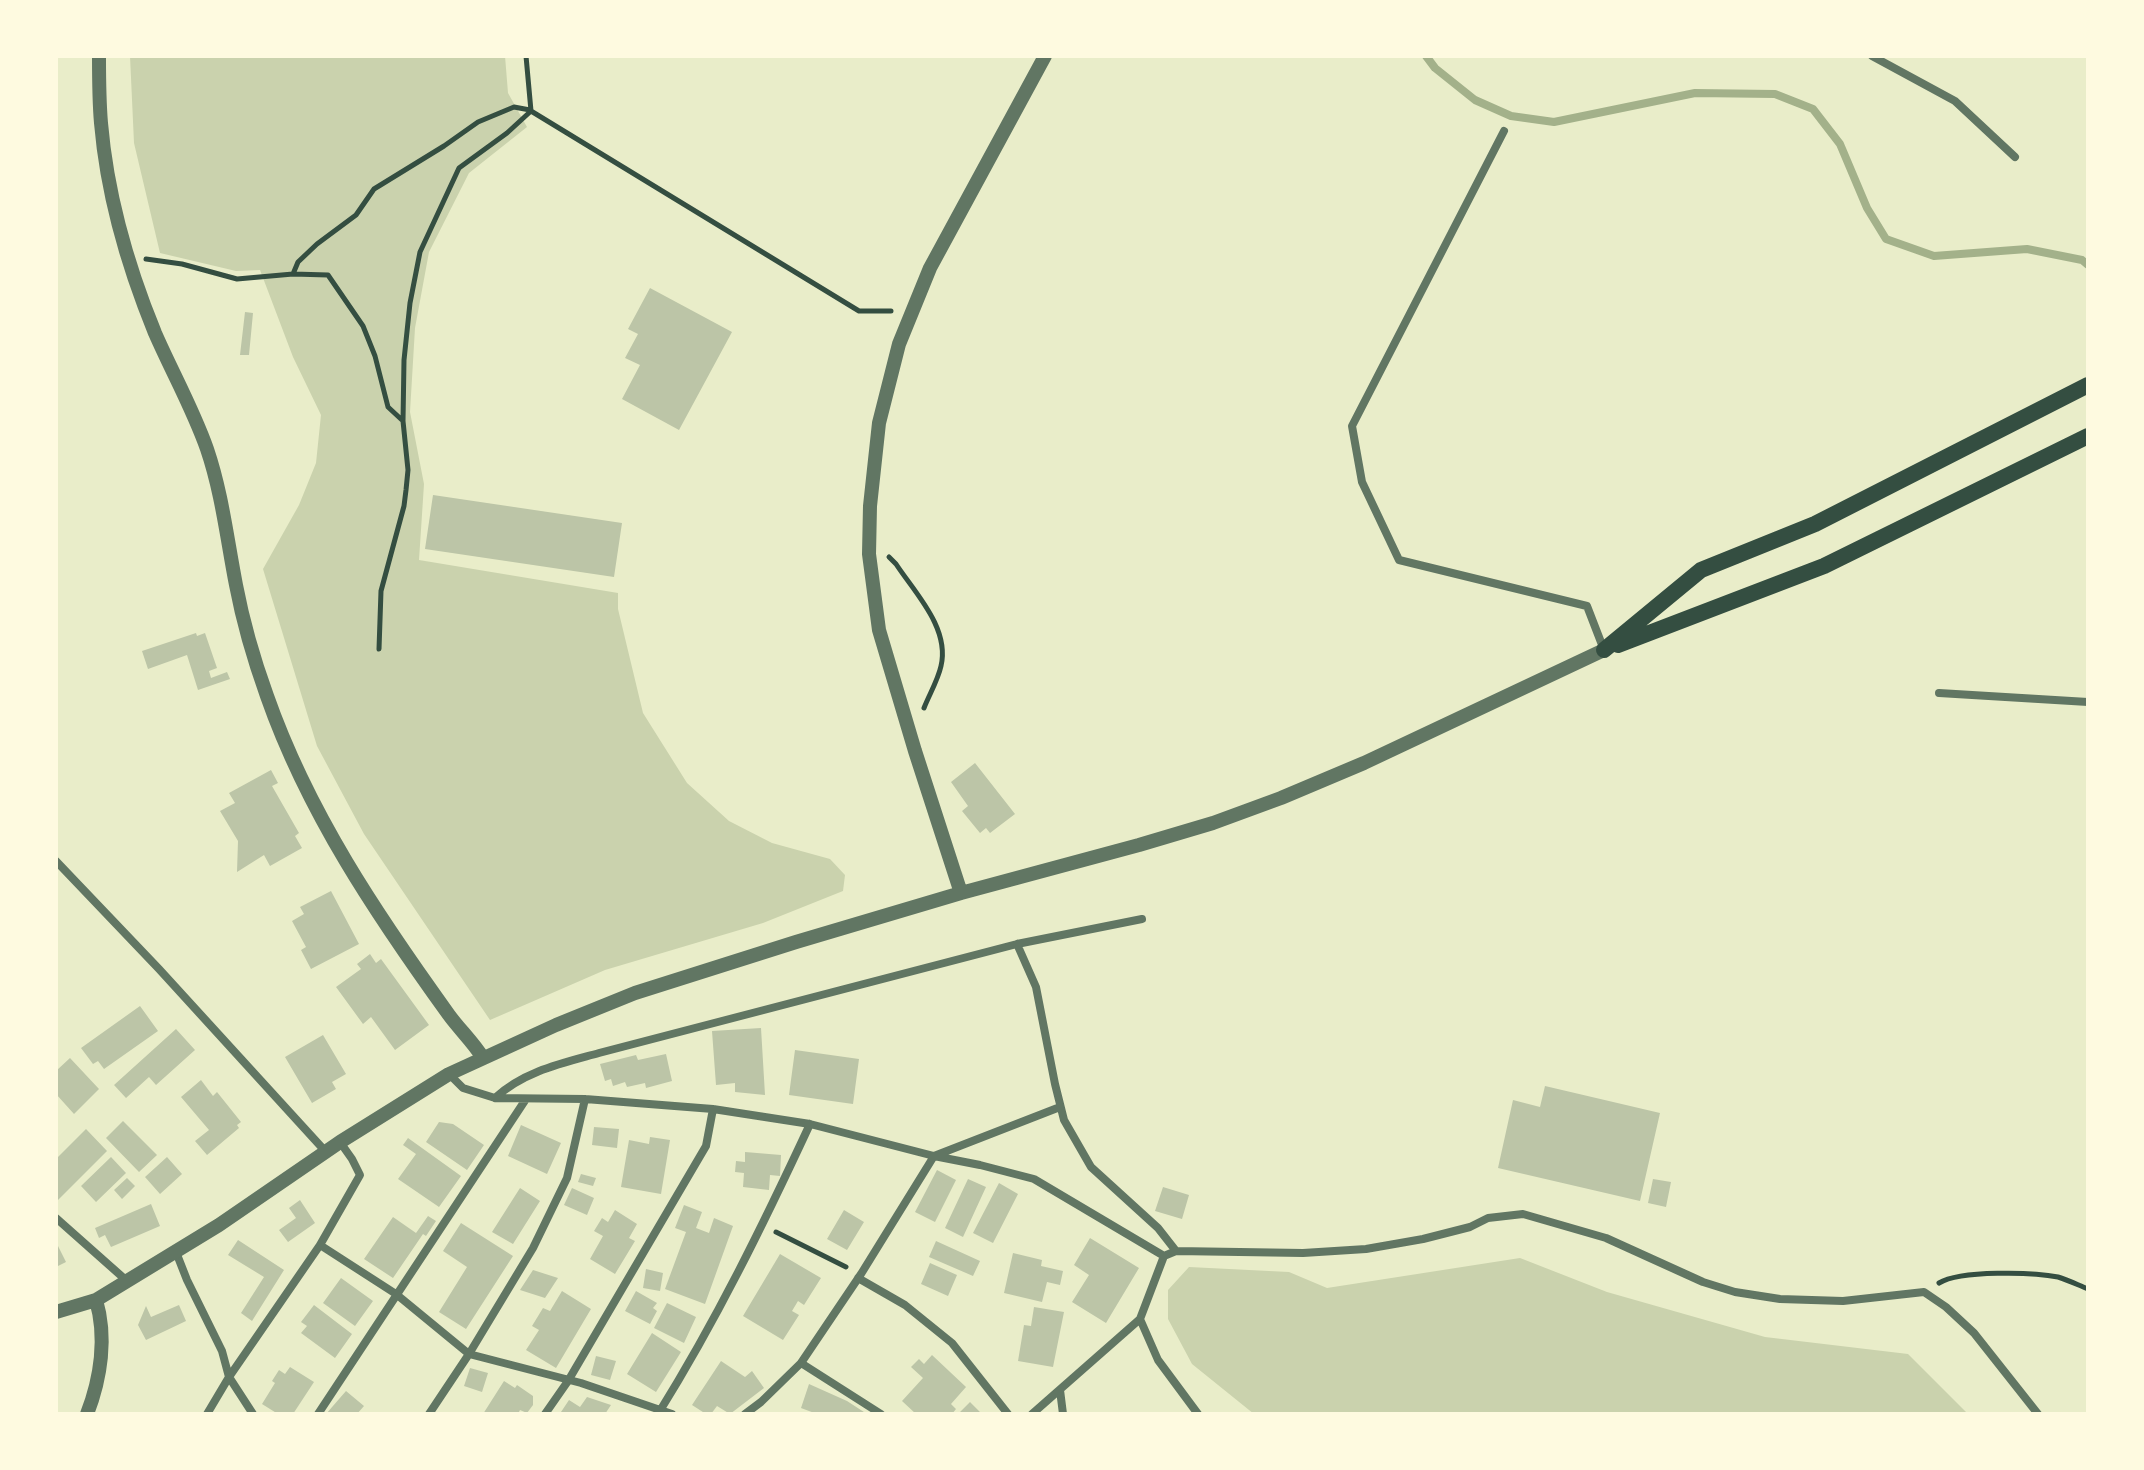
<!DOCTYPE html>
<style>
body{margin:0}
#map{position:relative;width:2144px;height:1470px;overflow:hidden;background:#e9edc9;font-family:"Playfair Display",serif}
canvas{display:block}
.frame{position:absolute;inset:0;border:58px solid #fefae0;pointer-events:none}
</style>
<div id="map">
<canvas width="2144" height="1470"></canvas>
<div class="frame"></div>
</div>
<script>
const ctx = document.querySelector('canvas').getContext('2d');
ctx.lineJoin = 'round';
function fillPath(path, color) {
  ctx.fillStyle = color;
  ctx.fill(path, 'evenodd');
}
function stroke(path, color, width, dash) {
  ctx.strokeStyle = color;
  ctx.lineWidth = width;
  ctx.lineCap = dash ? 'butt' : 'round';
  ctx.setLineDash(dash || []);
  ctx.stroke(path);
}
fillPath(new Path2D(`
 M130,56H505L508,93L527,127L469,173L429,252L415,328L410,412L424,484L419,560L618,593V609L643,713L687,783L729,821L772,843L830,859L845,875L843,891L763,923L605,970L490,1020L364,834L317,746L263,569L299,505L316,463L321,415L293,357L260,270L236,271L160,253L134,143Z
 M1520,1258L1607,1292L1765,1337L1908,1354L1968,1414H1254L1192,1364L1168,1319V1290L1189,1267L1289,1272L1327,1288Z`), '#cad2ad');
stroke(new Path2D(`
 M1426,56L1435,68L1475,100L1511,116L1554,122L1695,93L1775,94L1813,109L1840,144L1867,208L1886,239L1934,256L2027,249L2082,260L2088,265`), '#a3b18a', 8);
fillPath(new Path2D(`
 M650,288L732,332L679,430L622,399L640,365L625,358L638,334L628,329Z
 M245,312L253,313L249,355H240Z
 M433,495L622,523L614,577L425,549Z
 M196,633L197,636L205,633L217,668L209,671L211,678L227,672L230,679L198,690L187,655L148,669L142,651Z
 M975,763L1015,814L990,833L986,828L980,833L962,811L968,806L951,782Z
 M271,770L278,783L272,786L299,833L295,836L302,848L270,866L264,855L237,872L238,841L220,811L235,803L229,793Z
 M331,891L359,944L311,969L301,950L306,947L292,921L304,914L300,907Z
 M370,954L376,963L381,959L429,1025L395,1050L371,1017L363,1024L336,987L361,969L357,964Z
 M140,1006L158,1031L104,1069L98,1061L93,1064L81,1048Z
 M761,1028L765,1095L735,1092V1083L716,1085L712,1031Z
 M176,1029L195,1050L156,1085L149,1077L126,1098L114,1085Z
 M323,1035L346,1074L332,1082L336,1089L312,1103L285,1057Z
 M795,1050L859,1059L853,1104L789,1095Z
 M666,1054L672,1081L646,1088L645,1083L627,1087L625,1082L613,1086L611,1079L605,1081L600,1064L636,1055L638,1060Z
 M70,1058L99,1089L74,1114L56,1094V1071Z
 M201,1080L213,1096L217,1092L241,1122L237,1125L239,1128L207,1155L195,1141L209,1130L181,1097Z
 M1545,1086L1660,1113L1640,1201L1498,1168L1513,1100L1540,1107Z
 M123,1121L157,1155L139,1172L106,1138Z
 M439,1122L453,1124L484,1145L467,1170L426,1142Z
 M521,1125L561,1143L547,1174L508,1156Z
 M594,1127L619,1129L617,1148L592,1145Z
 M86,1129L107,1151L56,1202V1159Z
 M650,1137L670,1140L661,1194L621,1187L629,1140L649,1144Z
 M408,1138L461,1176L439,1207L398,1179L416,1154L403,1145Z
 M745,1152L781,1155L780,1176L770,1175L769,1190L743,1187L744,1173L735,1172L736,1161L745,1162Z
 M111,1157L126,1173L96,1202L81,1186Z
 M167,1157L182,1174L160,1194L145,1177Z
 M937,1170L956,1180L935,1222L915,1212Z
 M581,1174L596,1178L593,1186L578,1182Z
 M127,1178L135,1186L122,1199L114,1190Z
 M968,1179L986,1187L963,1237L945,1228Z
 M1653,1179L1671,1182L1666,1207L1648,1203Z
 M999,1183L1018,1194L993,1243L973,1233Z
 M1163,1187L1189,1195L1182,1219L1155,1211Z
 M520,1188L540,1201L513,1244L492,1232Z
 M572,1188L594,1198L587,1215L564,1205Z
 M300,1200L315,1223L288,1242L279,1230L296,1218L289,1208Z
 M151,1204L160,1226L111,1247L105,1235L99,1238L95,1228Z
 M684,1205L702,1212L696,1228L709,1233L714,1218L733,1226L705,1304L665,1289L686,1232L675,1228Z
 M615,1210L637,1224L629,1238L635,1241L615,1274L590,1259L603,1236L594,1231L602,1218L608,1222Z
 M844,1210L864,1222L847,1250L827,1239Z
 M428,1216L436,1221L426,1236L423,1234L393,1278L364,1259L393,1217L416,1233Z
 M461,1223L513,1256L466,1329L439,1312L467,1267L443,1251Z
 M1090,1238L1139,1268L1106,1323L1072,1302L1089,1275L1074,1265Z
 M238,1240L284,1270L252,1321L241,1313L264,1277L228,1255Z
 M936,1241L980,1261L973,1276L929,1257Z
 M56,1242L66,1262L56,1267Z
 M1013,1253L1042,1260L1041,1266L1063,1271L1060,1285L1047,1282L1042,1302L1004,1293Z
 M780,1254L821,1278L804,1305L798,1301L792,1311L799,1315L783,1340L743,1316Z
 M930,1263L957,1275L948,1296L921,1284Z
 M646,1269L663,1273L660,1291L643,1288Z
 M533,1270L558,1278L545,1298L520,1290Z
 M341,1278L373,1301L355,1326L323,1303Z
 M562,1291L591,1309L556,1368L526,1350L539,1330L532,1326L543,1308L550,1311Z
 M636,1291L657,1303L653,1308L657,1311L650,1324L625,1311Z
 M667,1303L696,1317L684,1343L654,1328Z
 M179,1305L186,1321L146,1340L138,1325L146,1306L151,1317Z
 M314,1305L352,1334L335,1358L301,1333L307,1326L301,1322Z
 M1034,1307L1064,1312L1053,1367L1018,1361L1024,1325L1031,1326Z
 M652,1333L681,1352L656,1392L627,1374Z
 M932,1355L966,1387L951,1404L956,1409L952,1414H916L902,1401L923,1378L911,1367L919,1359L924,1364Z
 M596,1356L616,1361L610,1380L591,1375Z
 M721,1361L745,1377L752,1371L764,1388L730,1414L717,1406L711,1414H706L692,1405Z
 M290,1367L314,1382L293,1414H278L262,1404L275,1383L272,1381L279,1370L285,1374Z
 M470,1368L488,1373L482,1392L464,1386Z
 M504,1381L515,1388L517,1385L533,1396V1405L527,1413L520,1410L518,1414H483Z
 M809,1384L847,1401L867,1414H817L801,1408Z
 M346,1391L364,1406L357,1414H326Z
 M587,1397L611,1405L605,1414L561,1412L569,1400L580,1407Z
 M970,1402L982,1414H958Z`), '#bcc5a7');
stroke(new Path2D(`
 M526,56L531,111L859,311H891
 M146,259L182,264L237,279L293,274L328,275L363,326L375,356L388,407L402,420
 M293,274L298,262L317,244L356,215L374,189L444,146L478,122L514,107L530,110
 M889,557L896,564C915,593 950,628 941,666C938,680 929,695 924,708
 M379,649L381,591L404,506L406,490L408,470L403,421L404,360L410,303L420,252L459,168L507,133L531,111
 M776,1232L846,1267
 M1939,1283C1960,1270 2034,1272 2058,1277C2068,1280 2078,1285 2088,1289`), '#344e41', 5);
stroke(new Path2D(`
 M1872,56L1955,101L2015,157
 M1504,131L1352,426L1362,482L1399,560L1587,606L1604,650
 M1939,693L2088,702
 M56,861L159,969L326,1152
 M1017,944L1036,987L1055,1084L1064,1120L1091,1167L1158,1228L1176,1251
 M449,1074L463,1088L495,1098L585,1099L713,1109L810,1124L934,1156L980,1165L1034,1179L1164,1256L1176,1251L1303,1253L1366,1249L1423,1239L1470,1227L1488,1218L1523,1214L1606,1238L1703,1282L1735,1292L1780,1299L1843,1301L1924,1292L1946,1307L1974,1333L2038,1414
 M495,1098C524,1071 563,1063 599,1053L1017,944L1142,919
 M56,1218L127,1281
 M320,1245L396,1294L469,1354L581,1383L672,1414
 M176,1252L187,1280L222,1351L229,1377L253,1414
 M1164,1256L1140,1319L1158,1360L1198,1414
 M858,1278L905,1305L952,1343L1008,1414
 M801,1363L881,1414
 M1060,1390L1063,1414
 M207,1414L229,1377L320,1245L360,1175L352,1159L340,1142
 M318,1414L526,1099
 M429,1414L469,1354L533,1248L567,1178L585,1099
 M545,1414L568,1381L706,1146L713,1109
 M658,1414C716,1321 764,1223 810,1124
 M745,1414L761,1402L801,1363L861,1274L934,1156L1060,1107
 M1032,1414L1140,1319`), '#617663', 8);
stroke(new Path2D(`
 M99,56C99,78 99,100 101,123C107,194 128,267 155,333C172,372 193,409 207,449C222,493 227,539 236,585C243,622 254,660 267,696C308,813 377,915 449,1015C460,1030 473,1042 483,1058
 M961,893L915,751L879,630L869,554L870,506L879,423L899,344L930,268L1045,56
 M56,1312L96,1300L219,1225L340,1142L449,1074L556,1025L635,993L796,942L961,893L1139,845L1213,823L1281,798L1364,763L1604,650
 M87,1414C101,1378 107,1337 96,1300`), '#617663', 14);
stroke(new Path2D(`
 M1618,645L1824,566L2088,436
 M1604,650L1701,570L1815,524L2088,385`), '#344e41', 16);
</script>
